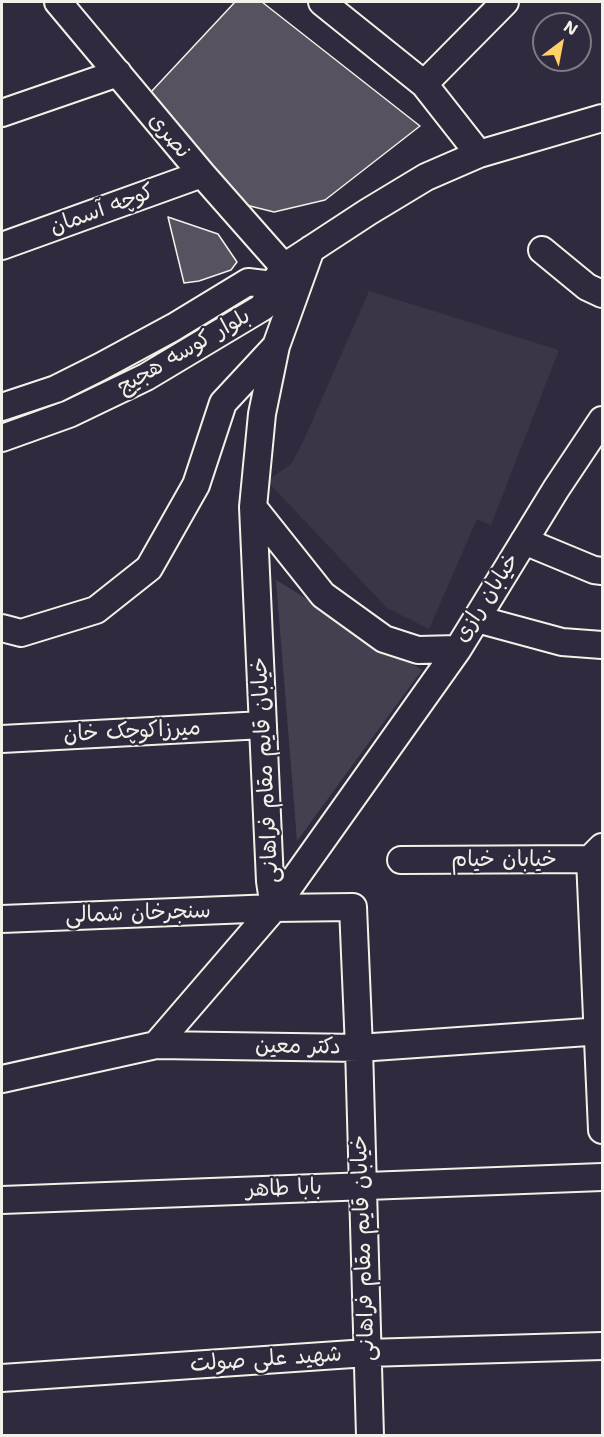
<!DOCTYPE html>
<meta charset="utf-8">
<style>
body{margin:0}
#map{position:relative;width:604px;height:1437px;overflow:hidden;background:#2f2a3d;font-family:"Shantell Sans",sans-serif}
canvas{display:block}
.frame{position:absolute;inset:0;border:3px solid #f4f1e8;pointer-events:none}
.north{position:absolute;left:532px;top:12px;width:60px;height:60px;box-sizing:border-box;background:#2f2a3d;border:2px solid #7e7a81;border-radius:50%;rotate:32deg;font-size:16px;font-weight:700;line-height:24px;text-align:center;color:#f4f1e8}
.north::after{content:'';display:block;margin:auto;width:21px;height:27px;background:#ffd166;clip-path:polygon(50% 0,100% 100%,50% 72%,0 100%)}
</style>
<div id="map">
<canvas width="604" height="1437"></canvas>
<div class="frame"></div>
<div class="north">N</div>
</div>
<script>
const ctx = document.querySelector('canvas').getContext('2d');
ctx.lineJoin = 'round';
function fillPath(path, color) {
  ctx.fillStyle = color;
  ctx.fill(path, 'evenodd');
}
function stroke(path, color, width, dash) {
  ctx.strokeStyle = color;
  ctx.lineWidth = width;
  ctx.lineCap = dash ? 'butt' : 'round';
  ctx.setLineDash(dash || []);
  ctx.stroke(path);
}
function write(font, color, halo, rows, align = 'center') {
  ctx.font = font + ' "Shantell Sans","Playpen Sans Arabic",sans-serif';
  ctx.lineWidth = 4.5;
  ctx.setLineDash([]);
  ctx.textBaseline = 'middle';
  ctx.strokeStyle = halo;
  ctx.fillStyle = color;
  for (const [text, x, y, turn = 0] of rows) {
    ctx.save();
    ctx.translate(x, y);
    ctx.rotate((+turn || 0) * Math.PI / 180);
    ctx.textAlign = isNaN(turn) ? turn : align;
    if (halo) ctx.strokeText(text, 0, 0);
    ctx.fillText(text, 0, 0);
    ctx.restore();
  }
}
fillPath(new Path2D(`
 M369,291L559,350L491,525L477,519L429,629L387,608L267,481L291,464L303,442Z`), '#3b3647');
fillPath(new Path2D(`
 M276,580L422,670L297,841Z`), '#454050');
const building = new Path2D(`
 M235,2H262L420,126L325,200L274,212L242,204L150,93Z
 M168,217L218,234L237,262L231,270L199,281L184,283Z`);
fillPath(building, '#56525f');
stroke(building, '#f4f1e8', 1.5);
const minor = new Path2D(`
 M58,2L202,174L284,267
 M322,2L424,84L479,154
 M424,84L505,2
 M2,113L118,73
 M2,246L202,174
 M311,249L276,346L262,414L253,507L270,881L274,908L353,907L359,1048L370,1436
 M542,250L587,287L602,294
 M2,407L56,389L100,367L174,327L248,282L273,285
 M2,438L69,414L146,377L263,307L273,285L284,267L368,212L426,177L479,154L602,118
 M253,507L323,595L384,639L418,650L458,649L556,489L602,420
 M524,541L594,570L602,571
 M477,619L562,642L602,645
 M2,628L21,633L96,610L149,568L196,485L223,403L276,346
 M2,739L263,725
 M590,859L602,1130
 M401,860L590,859L602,847
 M2,919L274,908
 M156,1045L274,908L458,649
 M2,1079L156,1045L359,1048L602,1031
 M2,1200L602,1177
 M2,1378L367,1353L602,1346`);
stroke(minor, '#f4f1e8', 30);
stroke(minor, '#2f2a3d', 26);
write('22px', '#f4f1e8', '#2f2a3d', [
 ["نصری",169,136,50],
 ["کوچه آسمان",102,210,-20],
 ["بلوار کوسه هجیج",184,352,-30],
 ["خیابان رازی",487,598,-57],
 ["میرزاکوچک خان",132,732,-3],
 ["خیابان قایم مقام فراهانی",266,770,-93],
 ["خیابان خیام",504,860],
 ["سنجرخان شمالی",138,914,-2],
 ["دکتر معین",298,1047,1],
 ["بابا طاهر",284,1189,-2],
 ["خیابان قایم مقام فراهانی",364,1248,-92],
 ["شهید علی صولت",266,1360,-4]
]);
</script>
